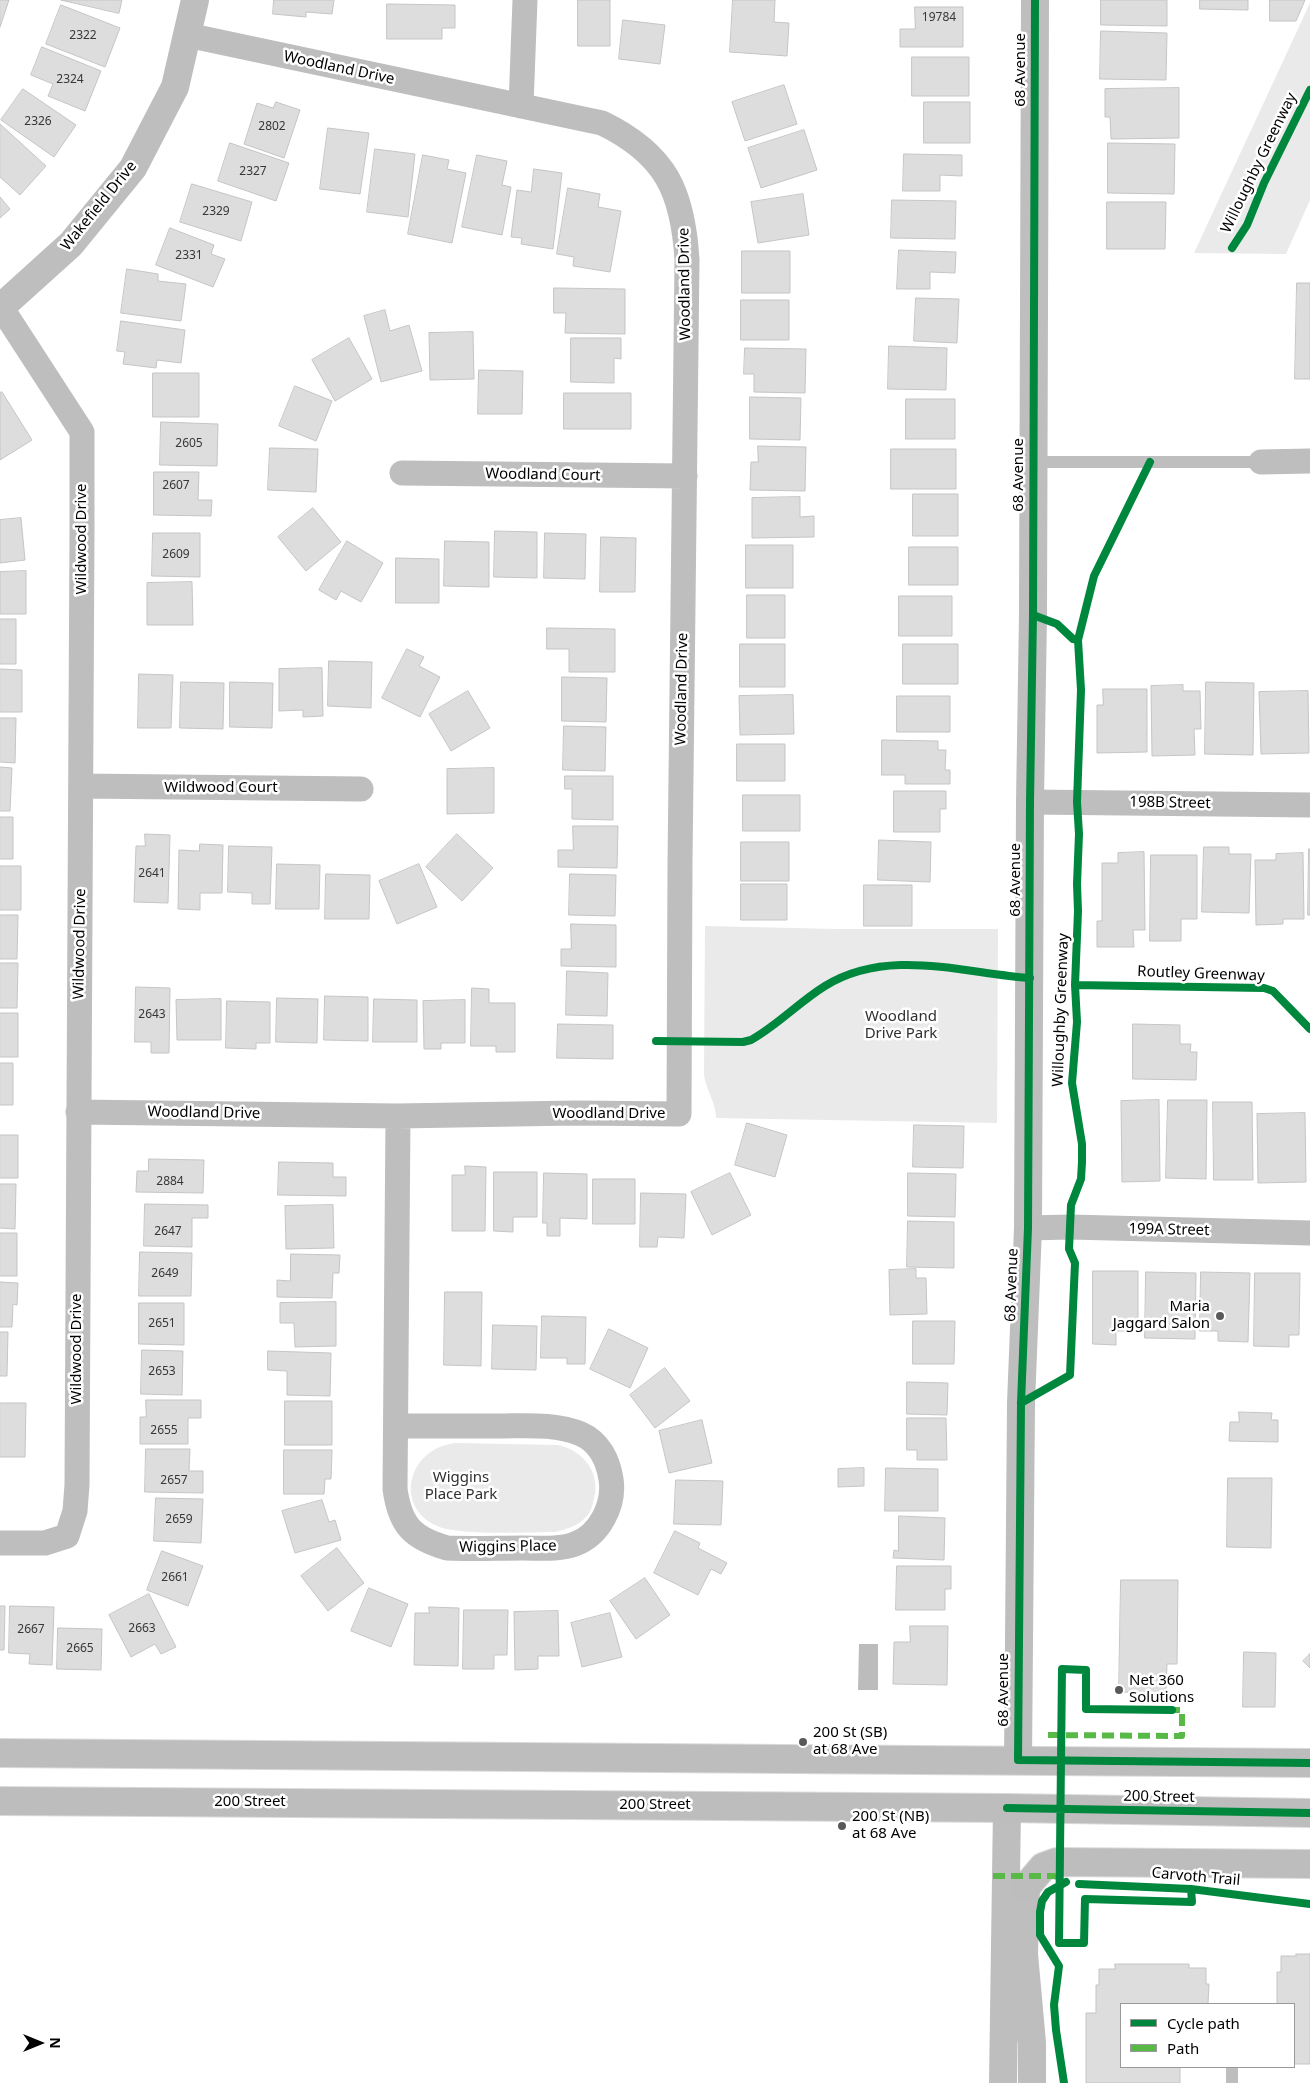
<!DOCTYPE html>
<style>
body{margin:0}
#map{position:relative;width:1310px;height:2083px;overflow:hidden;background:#fff;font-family:"Noto Sans",sans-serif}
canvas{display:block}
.legend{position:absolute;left:1120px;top:2003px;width:175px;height:65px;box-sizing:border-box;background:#fff;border:1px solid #999;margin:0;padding:6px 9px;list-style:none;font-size:15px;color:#000}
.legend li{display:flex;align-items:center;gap:10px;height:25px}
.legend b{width:25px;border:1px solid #999}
.north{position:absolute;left:15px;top:2018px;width:50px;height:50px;-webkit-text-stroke:4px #fff;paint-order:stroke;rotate:90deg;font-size:14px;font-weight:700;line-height:20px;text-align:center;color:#000}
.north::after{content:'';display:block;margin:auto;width:18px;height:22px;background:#000;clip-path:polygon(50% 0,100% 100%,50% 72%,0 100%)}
</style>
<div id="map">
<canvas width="1310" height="2083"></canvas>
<ul class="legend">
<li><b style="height:6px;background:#00873e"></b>Cycle path</li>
<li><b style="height:6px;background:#58b947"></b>Path</li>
</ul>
<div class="north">N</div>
</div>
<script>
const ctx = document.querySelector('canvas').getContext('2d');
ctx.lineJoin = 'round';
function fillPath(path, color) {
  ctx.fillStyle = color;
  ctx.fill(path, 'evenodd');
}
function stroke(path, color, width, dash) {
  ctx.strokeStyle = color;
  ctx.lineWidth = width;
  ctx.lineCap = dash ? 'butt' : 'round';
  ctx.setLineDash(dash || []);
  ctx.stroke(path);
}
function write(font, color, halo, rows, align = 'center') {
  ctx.font = font + ' "Noto Sans",sans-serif';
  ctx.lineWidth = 5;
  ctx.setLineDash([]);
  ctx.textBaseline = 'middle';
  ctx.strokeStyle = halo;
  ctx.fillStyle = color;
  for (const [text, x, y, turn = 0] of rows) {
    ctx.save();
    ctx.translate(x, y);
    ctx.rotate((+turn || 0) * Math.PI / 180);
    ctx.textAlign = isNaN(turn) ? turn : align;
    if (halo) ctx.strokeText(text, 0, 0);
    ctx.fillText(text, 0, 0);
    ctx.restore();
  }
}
fillPath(new Path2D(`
 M1310,3V200L1286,254L1194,253Z
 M705,926L837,929H998L997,1123L716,1118C716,1102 706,1090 704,1075Z
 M455,1443L558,1445C583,1450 601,1473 594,1499C592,1506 591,1512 586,1517C578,1526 567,1529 555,1532C529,1532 459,1536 437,1526C394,1507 407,1449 455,1443Z`), '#eaeaea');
fillPath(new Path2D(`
 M859,1644H878V1690H858Z`), '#bcbcbc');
const building = new Path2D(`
 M0,0H9L0,27Z
 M61,0H122L119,13Z
 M274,0H334L332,14L306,12V17L273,14Z
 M578,0H610V46H578Z
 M733,0H775L774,22L789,23L787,56L730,52Z
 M1101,0H1167V26L1101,25Z
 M1200,0H1248V10L1200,9Z
 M1270,0H1305L1296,21H1270Z
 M387,4L455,5V28H442V39H387Z
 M61,5L120,28L105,67L46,44Z
 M915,7H963V47H900V29H915Z
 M623,20L665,25L660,64L619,59Z
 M1101,31L1167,33L1166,80L1100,79Z
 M42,47L101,71L85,111L48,96L53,84L31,75Z
 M912,57H969V96H912Z
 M784,85L797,124L745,141L732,102Z
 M1179,88V138L1111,139L1110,117H1105V89Z
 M23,89L76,125L54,157L1,120Z
 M276,102L300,110L284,158L244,144L257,103L273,108Z
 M924,102H970V143H924Z
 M0,124L46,166L20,195L0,177Z
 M328,128L369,133L360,194L320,189Z
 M804,130L817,170L761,188L748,148Z
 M230,143L289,163L276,201L218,181Z
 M1108,143L1175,144L1174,194L1108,193Z
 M375,149L415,154L408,217L367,212Z
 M904,154L962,155V176L940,175V191H903Z
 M423,155L449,160L447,169L466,173L452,243L408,234Z
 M477,155L507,161L502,185L511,187L502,235L462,227Z
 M534,169L562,173L553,249L521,244L522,238L511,237L517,190L531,192Z
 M192,184L252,202L241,241L180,222Z
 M568,188L600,194L598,207L621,211L610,272L573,266L574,257L557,254Z
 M803,194L809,235L758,243L751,202Z
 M0,197L10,209L0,218Z
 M892,200L956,201L955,239L891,238Z
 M1107,202H1166L1165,249H1107Z
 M170,228L214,245L211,254L225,259L213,287L156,265Z
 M899,250L956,252L955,273L930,272V289H897Z
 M742,251H790V293H742Z
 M127,269L158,274V281L186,284L181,321L121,313Z
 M1297,283H1310V379H1295Z
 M554,288L625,289V334L565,333L566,313H554Z
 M916,298L959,299L957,343L914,341Z
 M741,300H789V340H741Z
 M385,310L390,331L409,325L422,371L381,382L364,316Z
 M121,321L185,330L181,363L157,360L156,368L123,364L125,352L117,351Z
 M473,332L474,379L430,380L429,333Z
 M349,338L372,379L335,401L312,360Z
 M571,338H621V359L614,358V383L571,382Z
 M889,346L947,348L946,390L888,389Z
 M745,348L806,349L805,393L754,392V374H744Z
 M479,370L523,371L522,414H478Z
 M153,373H199V417H153Z
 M295,386L332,401L316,441L279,426Z
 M2,392L32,440L0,460V393Z
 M564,393H631V429H564Z
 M750,397L801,398L800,440L750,439Z
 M906,399H955V439H906Z
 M161,422L218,424L217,466L160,465Z
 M758,446L806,447L805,491L750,490L751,462H758Z
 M270,448L318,449L316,492L268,490Z
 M891,449H956V489H891Z
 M154,472H199L198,500H212L211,516L154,515Z
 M913,494H958V536H913Z
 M800,497V517L814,516V537L752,538V498Z
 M313,508L341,542L306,571L278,537Z
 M21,518L25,560L0,563V520Z
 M495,531L537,532V578L494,577Z
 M153,533H200V577L152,576Z
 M545,533L586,534L585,579L544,578Z
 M601,537L636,538L635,592H600Z
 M347,541L383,563L361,602L341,591L336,600L319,590Z
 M445,541L489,542V587L444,586Z
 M746,545H793V588H746Z
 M909,547H958V585H909Z
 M396,558L439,559V603H396Z
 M26,571V614H0V572Z
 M192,582L193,625H147V583Z
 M747,595H785V638H747Z
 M899,596H952V636H899Z
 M0,619H16V664H0Z
 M547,628L615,629V672H569V649H547Z
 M740,644H785V687H740Z
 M903,644H958V684H903Z
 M407,649L424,657L419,666L440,677L420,717L382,698Z
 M329,661L372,662L371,708L328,706Z
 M322,668L323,716L303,717V710L279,711V669Z
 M0,669L22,670V712H0Z
 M139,674L173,675L171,728H138Z
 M562,677L607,678L606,722L562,721Z
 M181,682L224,683L223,729L180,728Z
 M230,682L273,683L272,728L230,727Z
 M1206,682L1254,683L1253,755L1205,754Z
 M1183,685V691H1200L1201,729H1194L1195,755L1152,756L1151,686Z
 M1103,689H1147V752L1097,753V705H1103Z
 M468,691L490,728L451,751L429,714Z
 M1308,691L1309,753L1261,754L1259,692Z
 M793,695L794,734L740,735L739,696Z
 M897,696H950V732H897Z
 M0,718H16L15,763L0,762Z
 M564,726L606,727L605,771L563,770Z
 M882,740L938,741V750H946L945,770H950V784H905V775H882Z
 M737,744H785V781H737Z
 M0,767L12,768L10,811H0Z
 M494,768V813L447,814V769Z
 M565,776H613V820L572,819V789H565Z
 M894,791H946V809H940V832H894Z
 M743,795H800V831H743Z
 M0,817H13V859H0Z
 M573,826H618L617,868L558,867V850H573Z
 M145,834L170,835L168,903L134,902L136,846H145Z
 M457,834L493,868L462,901L426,867Z
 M879,840L931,842L930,882L878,880Z
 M741,842H789V881H741Z
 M200,844L223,845L222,893H200V910L178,909L179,850L199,851Z
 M229,846L272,847L270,904H252V893L228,892Z
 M1204,847H1229V854H1251L1249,913L1202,912Z
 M1309,849H1310V915H1308Z
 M1144,852L1145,930H1133L1134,947H1097V921H1102V863H1118V853Z
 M1303,853L1304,919H1283V924L1256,925L1255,860H1276V854Z
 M1151,855H1197V919H1181V941H1150Z
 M277,864L320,865L319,909H276Z
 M419,864L437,907L397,924L379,881Z
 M0,866H21V910H0Z
 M326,874L370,875L369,919H325Z
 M570,874L616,875L615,916L569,915Z
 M741,884H787V920H741Z
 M864,885H912V926H864Z
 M0,915H18L17,959H0Z
 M571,924L616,925V967L561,966V949H571Z
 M0,963H18L17,1008H0Z
 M567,971L608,973L607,1016L566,1015Z
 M136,987L170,988L169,1053H151V1042H135Z
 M472,988L489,989V1003H515V1052H496V1046H471Z
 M325,996L368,997V1041L324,1040Z
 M277,998L318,999L317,1043L276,1042Z
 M221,999V1040H177L176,1000Z
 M374,999L417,1000V1042H373Z
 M465,1000V1043H441V1049H424L423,1001Z
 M227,1001L270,1002V1043H256V1049L226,1048Z
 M0,1013H18V1057H0Z
 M558,1024L613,1025V1059L557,1058Z
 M1133,1024L1180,1025V1044H1191L1190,1052H1197L1196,1080L1133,1079Z
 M0,1063H13V1105H0Z
 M1159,1100L1160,1181L1122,1182L1121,1101Z
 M1168,1100H1207L1206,1179L1166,1178Z
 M1213,1102H1252L1253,1180H1214Z
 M1305,1113L1306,1182L1258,1183L1257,1114Z
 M747,1123L787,1135L775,1177L735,1165Z
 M914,1125L964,1126L963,1168L913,1167Z
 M0,1135H18V1178H0Z
 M149,1159L204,1160L203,1193L136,1192L137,1171H148Z
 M279,1162L333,1163V1177H346V1196L278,1195Z
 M465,1166L486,1167L485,1231H452V1175H465Z
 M494,1172H537V1217H513V1232L494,1231Z
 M544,1173L587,1174V1219L560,1218V1236H547V1223H543Z
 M730,1173L751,1215L712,1235L691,1192Z
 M908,1173L956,1174L955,1217L908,1216Z
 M593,1179H635V1224H593Z
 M0,1184H16L15,1229L0,1228Z
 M641,1193L686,1194L684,1238L658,1237L657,1247H640Z
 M145,1204L208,1205V1218H192V1247L144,1246Z
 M333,1205L334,1248L286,1249L285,1206Z
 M908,1221L954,1222V1268L907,1267Z
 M0,1233H17V1276H0Z
 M140,1252L192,1253L191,1296H139Z
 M291,1254L340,1255L339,1273H333L332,1298L277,1297V1280L290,1281Z
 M916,1269V1278H926L927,1314L890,1315L889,1270Z
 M1093,1271H1138V1331H1116V1345L1093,1344Z
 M1146,1272L1196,1273L1195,1339L1145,1338Z
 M1201,1272L1250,1273L1248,1342L1218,1341V1331H1200Z
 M1255,1273H1300L1299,1335H1289V1347L1254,1346Z
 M0,1282L18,1283L17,1305L13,1304L12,1327H0Z
 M445,1292H482L481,1366L444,1365Z
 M336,1302V1346L295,1347L294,1323H280V1303Z
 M139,1303H184V1345L139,1344Z
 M542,1316L586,1317L585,1364H567V1358H541Z
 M913,1321H955L954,1364H913Z
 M493,1325L537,1326L536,1370L492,1369Z
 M609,1329L648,1348L630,1388L590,1369Z
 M0,1332H8L7,1376H0Z
 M142,1350L183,1351L182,1395L141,1394Z
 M268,1351L331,1353L330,1396L287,1395V1371L268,1370Z
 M665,1368L690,1401L655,1428L630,1395Z
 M907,1382L948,1383L947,1415L907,1414Z
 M146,1400H201V1418H188V1444H140V1417H146Z
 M285,1401H332V1445H285Z
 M0,1403H26L25,1457H0Z
 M1239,1412L1272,1413L1271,1420H1278V1442L1229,1441L1230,1422H1239Z
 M907,1418H946L947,1460H917V1450H907Z
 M702,1420L712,1463L669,1473L659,1431Z
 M146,1449H190L189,1471H203V1493L145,1492Z
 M284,1450H332L331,1479H325L324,1494H284Z
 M864,1468V1486L838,1487V1469Z
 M886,1468L938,1469V1511H885Z
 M1228,1478H1272L1271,1548L1227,1547Z
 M676,1480L723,1481L721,1525L674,1524Z
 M156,1498L203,1499L201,1543L154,1541Z
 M322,1500L329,1522L335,1520L341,1540L295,1553L282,1511Z
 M899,1516L945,1518L944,1560L893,1558L894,1550L898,1551Z
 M675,1531L700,1543L698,1548L727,1563L721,1574L711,1569L698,1595L654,1573Z
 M337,1548L364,1583L328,1611L301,1576Z
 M162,1551L203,1566L188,1606L147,1590Z
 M897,1566H951V1589H945V1610H896Z
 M645,1578L670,1615L636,1639L610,1601Z
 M1121,1580H1178L1177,1664H1167L1166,1693L1119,1692Z
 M369,1588L408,1604L391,1647L351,1631Z
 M149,1594L176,1647L161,1654L155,1644L131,1657L109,1615Z
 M0,1606H5L4,1650H0Z
 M10,1606L54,1607L52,1665L29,1664L30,1654L9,1653Z
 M429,1607L459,1608L458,1666L414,1665L415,1613H429Z
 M464,1610H508L507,1655H494V1669H463Z
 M558,1611L559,1656H538V1669L515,1670L514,1612Z
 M610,1613L622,1657L582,1667L571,1623Z
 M910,1626H948L947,1685L893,1684L894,1642H910Z
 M58,1628L102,1629L101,1670L57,1669Z
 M1244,1652L1276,1653L1275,1707H1243Z
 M1310,1654V1668L1303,1661Z
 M1296,1954H1310V2064H1294V2004H1277V1972H1281V1956H1296Z
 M1115,1964H1189V1968H1206V1984H1209L1208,2004H1121V2067H1180V2083H1086V2013H1096V1985H1099V1969H1115Z`);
fillPath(building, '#ddd');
stroke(building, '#c5c5c5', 1);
const primary = new Path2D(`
 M0,1753L1310,1763
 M0,1801L1007,1808L1310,1813
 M1026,1887L1043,1867L1057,1862L1310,1864`);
stroke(primary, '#dbdbdb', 30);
stroke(new Path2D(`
 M1033,462H1261
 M1232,2083V2067`), '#bebebe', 12);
stroke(new Path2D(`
 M521,106L525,0
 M1261,462L1310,461
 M402,473L685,476
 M82,786L361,789
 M1030,802L1310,805
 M78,1112L398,1116L575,1113L679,1114L680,863L687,260C683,192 666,154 602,123L187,35
 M1028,1228L1070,1227L1310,1233
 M396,1426C430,1426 464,1426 498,1426C525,1426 555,1423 581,1434C599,1442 608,1460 611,1479C615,1504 600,1535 575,1544C559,1550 540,1548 523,1548C497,1548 472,1549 447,1548C412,1538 400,1525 395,1489L398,1116
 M0,1543H45L67,1536L75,1511L77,1485L82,530V432L1,307`), '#bebebe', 25);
stroke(new Path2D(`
 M0,308L71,244L133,168L175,87L195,0
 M1018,1760L1021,1403L1028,1228L1030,802L1033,615L1035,0
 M1026,1887L1024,1954L1032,2043V2083
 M1003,2083L1007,1808`), '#bebebe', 28);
stroke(primary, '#bdbdbd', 28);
stroke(new Path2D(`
 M1048,1735L1182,1736V1710H1172
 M993,1876H1054L1063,1879`), '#58b947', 6, [12, 6]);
stroke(new Path2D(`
 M1035,0L1033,615L1030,802L1028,1228L1021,1403L1018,1760L1310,1763
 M1232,248L1247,225L1264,183L1310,90
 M1078,640L1094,576L1150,462
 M1075,985L1264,988L1273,991L1310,1029
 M656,1041L743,1042L751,1040C778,1025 799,1002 825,986C888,947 962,973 1030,978
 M1021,1403L1070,1375L1075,1263L1069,1249L1071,1205L1081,1179L1082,1162V1144L1072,1083L1077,1022L1075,985L1078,911L1077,884L1079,834L1077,802L1081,690L1078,640L1073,639L1057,624L1033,615
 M1172,1710L1086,1709V1670L1062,1669L1059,1943H1084L1085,1899L1192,1902L1191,1889
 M1007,1808L1310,1813
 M1079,1884L1191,1889L1310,1904
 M1064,2083L1056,2030L1054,2005L1059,1966L1040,1935V1912L1042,1901L1048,1892L1066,1882`), '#00873e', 8);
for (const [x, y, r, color] of [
 [1220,1316,5,"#595959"],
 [1119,1690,5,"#595959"],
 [803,1742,5,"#595959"],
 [842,1826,5,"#595959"]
]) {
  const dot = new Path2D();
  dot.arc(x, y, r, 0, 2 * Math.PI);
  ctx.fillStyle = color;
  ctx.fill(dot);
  stroke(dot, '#fff', 2);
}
write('12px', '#373737', null, [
 ["19784",939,18],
 ["2322",83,36],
 ["2324",70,80],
 ["2326",38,122],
 ["2802",272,127],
 ["2327",253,172],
 ["2329",216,212],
 ["2331",189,256],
 ["2605",189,444],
 ["2607",176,486],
 ["2609",176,555],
 ["2641",152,874],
 ["2643",152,1015],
 ["2884",170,1182],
 ["2647",168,1232],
 ["2649",165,1274],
 ["2651",162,1324],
 ["2653",162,1372],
 ["2655",164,1431],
 ["2657",174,1481],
 ["2659",179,1520],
 ["2661",175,1578],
 ["2663",142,1629],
 ["2667",31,1630],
 ["2665",80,1649]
]);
write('15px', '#000', '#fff', [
 ["Woodland Drive",339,68,12],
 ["68 Avenue",1021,70,-90],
 ["Willoughby Greenway",1259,163,-64],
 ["Wakefield Drive",99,206,-51],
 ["Woodland Drive",685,284,-91],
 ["Woodland Court",543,475,1],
 ["68 Avenue",1019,475,-90],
 ["Wildwood Drive",82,539,-90],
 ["Woodland Drive",682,689,-89],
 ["Wildwood Court",221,788],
 ["198B Street",1170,803,1],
 ["68 Avenue",1016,880,-90],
 ["Wildwood Drive",80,944,-89],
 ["Routley Greenway",1201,974,2],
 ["Willoughby Greenway",1061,1010,-88],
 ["Woodland Drive",204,1113,1],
 ["Woodland Drive",609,1114],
 ["199A Street",1169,1230,1],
 ["68 Avenue",1012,1285,-88],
 ["Wildwood Drive",77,1349,-90],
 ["Wiggins Place",508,1547,-1],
 ["68 Avenue",1004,1690,-90],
 ["200 Street",1159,1797,1],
 ["200 Street",250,1802],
 ["200 Street",655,1805],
 ["Carvoth Trail",1196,1877,5]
]);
write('15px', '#303030', '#fff', [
 ["Woodland",901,1017],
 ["Drive Park",901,1034],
 ["Wiggins",461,1478],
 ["Place Park",461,1495]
]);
write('15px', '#000', '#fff', [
 ["Maria",1210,1307,"right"],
 ["Jaggard Salon",1210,1324,"right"],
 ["Net 360",1129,1681],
 ["Solutions",1129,1698],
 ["200 St (SB)",813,1733],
 ["at 68 Ave",813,1750],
 ["200 St (NB)",852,1817],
 ["at 68 Ave",852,1834]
], 'left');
</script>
